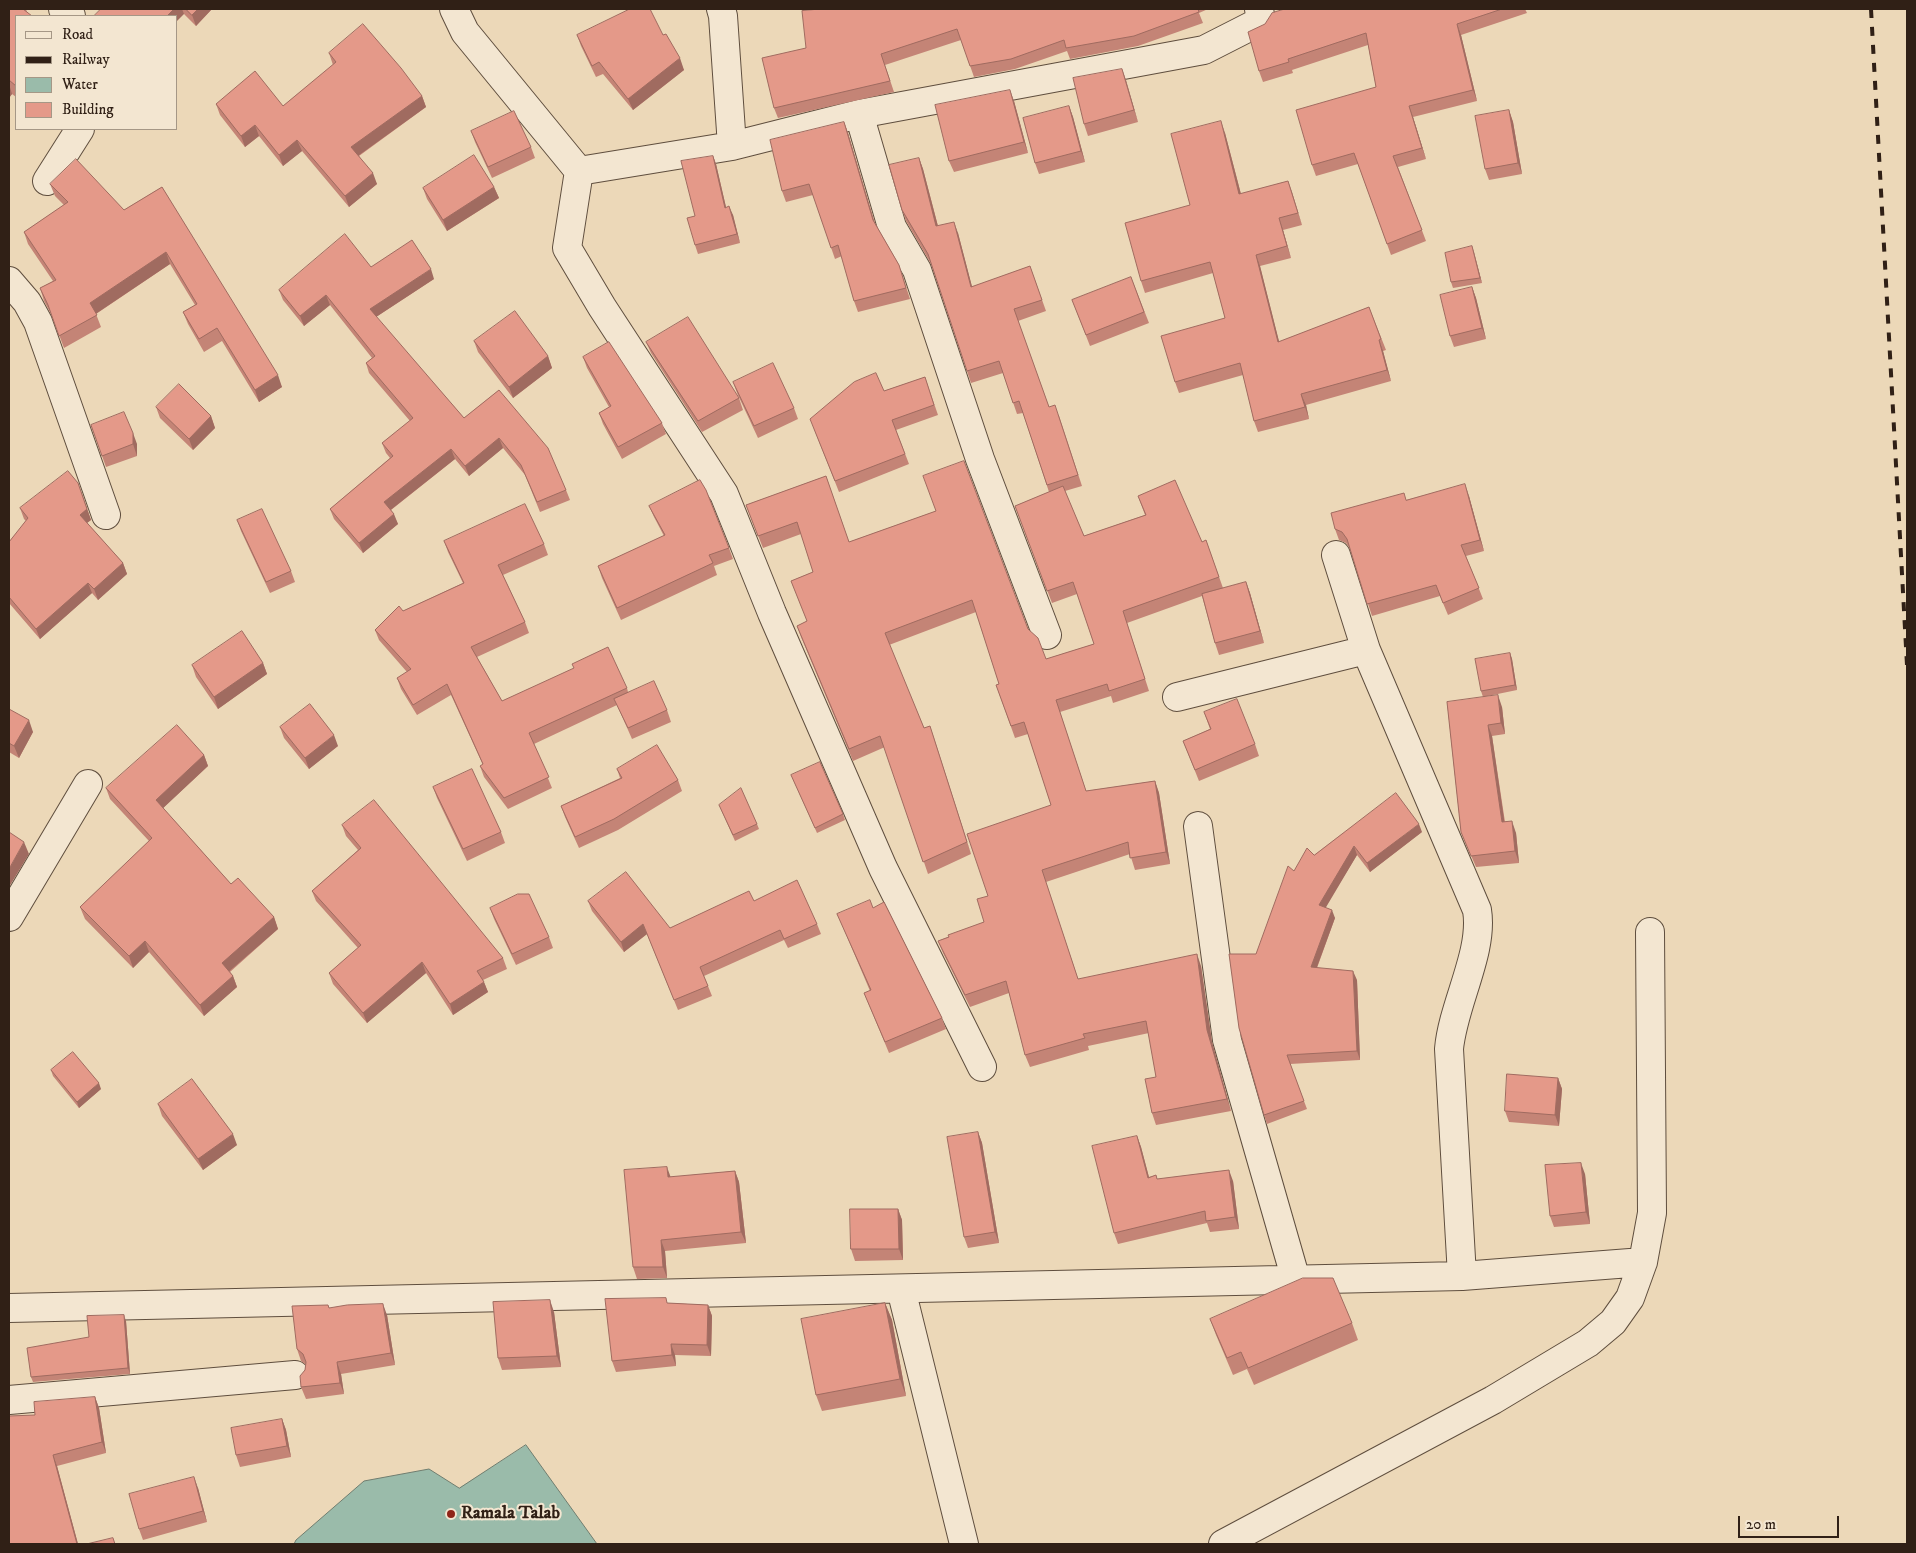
<!DOCTYPE html>
<style>
body{margin:0}
#map{position:relative;width:1916px;height:1553px;overflow:hidden;background:#ecd8b8;font-family:"IM FELL DW Pica",serif}
canvas{display:block}
.frame{position:absolute;inset:0;border:10px solid #302016;pointer-events:none}
.legend{position:absolute;left:15px;top:15px;width:162px;height:115px;box-sizing:border-box;background:#f3e6d1;border:1px solid #a59786;margin:0;padding:6px 9px;list-style:none;font-size:15px;color:#302016}
.legend li{display:flex;align-items:center;gap:10px;height:25px}
.legend b{width:25px;border:1px solid #a59786}
.scale{position:absolute;left:1738px;top:1516px;width:101px;height:22px;box-sizing:border-box;border:2px solid #302016;border-top:0;padding-left:6px;font-size:15px;line-height:18px;white-space:nowrap;color:#302016;-webkit-text-stroke:4px #f3e6d1;paint-order:stroke}
</style>
<div id="map">
<canvas width="1916" height="1553"></canvas>
<div class="frame"></div>
<ul class="legend">
<li><b style="height:6px;background:#f3e6d1"></b>Road</li>
<li><b style="height:6px;background:#302016"></b>Railway</li>
<li><b style="height:14px;background:#9abbaa"></b>Water</li>
<li><b style="height:14px;background:#e49989"></b>Building</li>
</ul>
<div class="scale">20 m</div>
</div>
<script>
const ctx = document.querySelector('canvas').getContext('2d');
ctx.lineJoin = 'round';
function fillPath(path, color) {
  ctx.fillStyle = color;
  ctx.fill(path, 'evenodd');
}
function stroke(path, color, width, dash) {
  ctx.strokeStyle = color;
  ctx.lineWidth = width;
  ctx.lineCap = dash ? 'butt' : 'round';
  ctx.setLineDash(dash || []);
  ctx.stroke(path);
}
function write(font, color, halo, rows, align = 'center') {
  ctx.font = font + ' "IM FELL DW Pica",serif';
  ctx.lineWidth = 4;
  ctx.setLineDash([]);
  ctx.textBaseline = 'middle';
  ctx.strokeStyle = halo;
  ctx.fillStyle = color;
  for (const [text, x, y, turn = 0] of rows) {
    ctx.save();
    ctx.translate(x, y);
    ctx.rotate((+turn || 0) * Math.PI / 180);
    ctx.textAlign = isNaN(turn) ? turn : align;
    if (halo) ctx.strokeText(text, 0, 0);
    ctx.fillText(text, 0, 0);
    ctx.restore();
  }
}
const water = new Path2D(`
 M526,1445L597,1544H294L296,1540L364,1481L429,1469L459,1488Z`);
fillPath(water, '#9abbaa');
stroke(water, '#707d6f', 1);
const minor = new Path2D(`
 M63,9L71,16
 M454,9L465,32L579,171L732,146L859,114L1204,50L1261,21L1259,9
 M721,9L723,16L732,146
 M859,114L892,227L917,270L980,459L1047,635
 M579,171L567,248L602,307L724,494L772,613L883,868L982,1067
 M47,181L80,129
 M9,281L27,302L38,322L106,515
 M1336,555L1366,650L1477,910C1484,952 1453,1004 1449,1049L1462,1276
 M1177,697L1366,650
 M1198,826L1227,1040L1296,1280
 M9,917L88,784
 M901,1289L964,1544
 M9,1308L1462,1276L1643,1262
 M9,1400L295,1375
 M1223,1544L1493,1400L1588,1343L1613,1322L1630,1298L1643,1262L1652,1213L1650,932`);
stroke(minor, '#5f4e3e', 30);
stroke(minor, '#f3e6d1', 28);
stroke(new Path2D(`
 M1871,9L1907,665`), '#302016', 4, [9, 9]);
fillPath(new Path2D(`
 M9,9H26L27,12L16,16V97L12,94L9,98Z
 M101,9H212L196,26L184,14Z
 M820,9H1208L1199,13L1203,23L1138,46L1070,59L1067,51L1015,69L974,77L961,40L885,65L894,92L778,118L774,108L806,48Z
 M1285,9H1525L1527,13L1461,35L1477,101L1413,117L1426,159L1398,167L1426,241L1391,255L1358,164L1316,176L1312,165L1376,87L1368,45L1292,70L1293,73L1263,82L1259,71L1265,24Z
 M577,35H663L684,70L633,110L603,74L596,77L581,46Z
 M329,53L422,96L426,107L359,156L377,184L349,207L302,151L283,166L259,136L245,147L220,115L216,104L283,106L333,65Z
 M1122,69L1138,122L1088,136L1084,124Z
 M1014,101L1028,153L954,172L949,161Z
 M1069,106L1073,117L1085,162L1039,174L1035,163Z
 M1509,110L1513,122L1522,174L1489,180L1485,169Z
 M844,122L848,133L875,223L899,265L910,299L858,312L854,301L842,256L835,259L813,195L786,202L782,191Z
 M471,131L531,147L535,158L492,178L475,142Z
 M1225,133L1241,194L1288,181L1302,225L1283,230L1291,258L1260,266L1279,342L1369,307L1386,350L1383,351L1391,381L1306,405L1309,419L1258,432L1254,421L1243,375L1179,393L1175,382L1225,318L1213,273L1145,293L1141,281L1190,205Z
 M713,156L716,164L726,207L733,215L740,243L698,254L695,245V216Z
 M919,158L923,169L938,226L958,233L972,287L1030,266L1046,311L1018,321L1049,407L1059,416L1082,486L1065,491L1084,536L1145,515L1138,496L1202,542L1206,540L1223,588L1246,582L1250,593L1264,643L1219,655L1215,643L1202,596L1127,623L1149,691L1113,703L1111,696L1060,712L1086,791L1155,781L1159,793L1170,864L1135,870L1130,854L1046,882L1078,979L1201,966L1212,1042L1231,1111L1156,1125L1152,1113L1156,1077L1149,1033L1088,1046L1089,1050L1030,1067L1025,1055L1009,993L970,1007L943,953L938,941L984,922L988,896L1051,805L1028,734L1015,738L996,685L999,684L976,612L889,645L924,728L930,726L971,854L928,874L885,747L853,761L801,637L797,626L807,621L791,581L813,572L801,534L763,548L746,505L826,476L849,542L936,511L1028,629L1046,659L1094,644L1077,594L1052,603L1015,506L1049,492L1023,413L1017,414L1003,373L971,383L931,264L906,221L902,210Z
 M50,184L124,210L162,187L282,387L259,402L222,341L204,352L188,324L183,312L195,305L170,264L96,314L101,327L64,348L52,316L44,301L40,288L53,281L28,244L24,232L64,205L55,196Z
 M494,187L499,198L447,231L427,199L423,188Z
 M1472,246L1482,283L1453,288L1451,282Z
 M371,267L434,279L376,317L464,418L499,390L566,490L570,500L540,512L525,475L503,448L469,476L455,459L391,510L398,524L363,553L334,519L330,509L390,458L386,453L382,443L410,421L369,373L366,363L372,358L330,305L304,326L283,300L279,290Z
 M1131,277L1149,323L1090,346L1072,300Z
 M1472,287L1476,298L1486,339L1454,347L1450,336Z
 M474,341L548,356L552,368L513,398L478,352Z
 M646,342L739,398L743,410L702,432L651,353Z
 M583,357L662,423L666,434L622,459L603,424L599,413L609,407L587,368Z
 M925,377L938,415L896,430L909,464L839,492L814,429L884,391Z
 M733,382L794,408L798,419L758,438L737,393Z
 M156,407L211,416L215,428L193,450L160,418Z
 M91,425L137,444V456L106,467Z
 M82,494L91,520L87,523L123,563L127,574L98,600L92,593L40,639L9,603V542L26,521L24,519L20,508Z
 M1469,496L1484,551L1466,556L1483,599L1448,615L1440,596L1372,616L1350,549L1346,543L1339,540L1335,529L1406,500Z
 M649,506L729,548L733,559L714,566L717,575L621,620L602,578L598,566L664,536L654,517Z
 M237,520L291,571L295,582L270,593L241,531Z
 M444,541L544,544L548,555L503,575L525,622L529,633L477,657L502,701L627,688L628,692L667,710L671,722L632,739L617,705L534,744L552,788L508,809L484,777L480,766L483,765L451,695L417,715L401,689L397,678L407,672L379,640L375,630L403,611L463,583L448,552Z
 M1510,653L1512,659L1517,690L1483,697L1481,691Z
 M263,663L267,674L218,709L196,677L192,665Z
 M1447,702L1502,707L1505,734L1492,736L1505,822L1516,833L1519,863L1476,867L1461,832Z
 M9,709L33,732L19,758L9,752Z
 M1204,712L1255,744L1259,756L1199,781L1183,741L1210,729Z
 M280,727L338,746L309,769L284,738Z
 M204,755L208,766L163,808L231,884L274,917L278,929L230,972L233,976L237,987L204,1016L149,952L133,968L85,919L80,907L149,841L110,799L106,788Z
 M617,769L678,780L682,791L618,830L579,848L565,817L561,806L620,778Z
 M791,775L843,814L845,820L817,833Z
 M433,787L501,832L505,843L467,861L437,798Z
 M719,805L757,824L759,829L735,841Z
 M342,825L503,958L507,969L483,980L488,992L453,1015L426,973L367,1023L333,984L329,973L358,948L316,901L312,891L358,850L346,836Z
 M1422,832L1370,872L1357,855L1325,907L1335,918L1317,968L1357,980L1360,1060L1290,1064L1307,1109L1267,1124L1264,1115L1256,954L1294,871L1314,855Z
 M588,901L670,928L754,901L817,924L821,934L788,948L784,940L704,976L712,996L678,1010L647,934L624,952L592,911Z
 M490,908L549,937L553,948L516,965L494,919Z
 M873,908L942,1018L946,1029L889,1053L864,993L870,991L842,925L837,914Z
 M51,1070L101,1089L79,1108L53,1076Z
 M1558,1078L1562,1089L1559,1126L1509,1122L1505,1111Z
 M158,1104L237,1145L203,1170L162,1116Z
 M978,1132L982,1143L999,1243L968,1248L964,1237Z
 M1137,1136L1141,1147L1149,1177L1156,1175L1157,1179L1233,1181L1239,1229L1210,1232L1207,1223L1118,1244L1114,1233Z
 M735,1171L739,1182L746,1243L665,1251L667,1278L637,1279L633,1267L671,1177Z
 M1585,1174L1590,1224L1554,1227L1550,1216Z
 M898,1209L902,1220L903,1260L855,1261L851,1249Z
 M668,1303L708,1305L712,1316L711,1356L675,1355L676,1366L616,1372L612,1361Z
 M885,1303L892,1320L906,1396L822,1411L816,1395Z
 M328,1305L329,1308L387,1315L395,1365L341,1374L344,1394L306,1399L301,1387L306,1365L301,1361L297,1349Z
 M554,1312L561,1367L502,1370L498,1358Z
 M1210,1319L1352,1323L1358,1340L1254,1385L1247,1369L1233,1375L1216,1335Z
 M126,1321L130,1374L33,1382L31,1377L89,1337Z
 M95,1397L99,1408L106,1453L57,1466L78,1544H9L35,1415Z
 M282,1419L286,1430L291,1457L240,1467L236,1455Z
 M198,1488L207,1522L143,1540L139,1529Z`), '#c48476');
fillPath(new Path2D(`
 M174,9H182L184,14L176,22V16H167Z
 M198,9H212L196,26L192,15Z
 M1457,24L1461,35L1477,101L1473,90Z
 M680,58L684,70L633,110L628,99Z
 M1122,69L1126,80L1138,122L1134,110Z
 M9,84L12,94L9,98Z
 M1010,90L1014,101L1028,153L1024,142Z
 M422,96L426,107L355,158L351,147Z
 M1069,106L1073,117L1085,162L1081,151Z
 M1409,106L1413,117L1426,159L1422,148Z
 M1509,110L1513,122L1522,174L1518,163Z
 M1221,121L1225,133L1244,206L1239,194Z
 M844,122L848,133L877,232L873,220Z
 M255,125L259,136L245,147L241,136Z
 M297,140L302,151L283,166L279,155Z
 M713,156L716,164L728,216L725,208Z
 M919,158L923,169L941,238L936,226Z
 M373,173L377,184L349,207L345,196Z
 M1288,181L1292,192L1302,225L1298,213Z
 M494,187L499,198L447,231L443,220Z
 M729,206L733,215L740,243L737,234Z
 M1279,218L1283,230L1291,258L1287,246Z
 M954,222L958,233L975,298L971,287Z
 M1472,246L1474,252L1482,283L1480,278Z
 M166,252L170,264L94,315L90,303Z
 M1256,255L1260,266L1282,353L1278,342Z
 M431,269L434,279L373,319L370,309Z
 M1472,287L1476,298L1486,339L1482,328Z
 M326,295L330,305L304,326L300,316Z
 M1379,340L1383,351L1391,381L1387,370Z
 M548,356L552,368L513,398L509,387Z
 M278,375L282,387L259,402L255,390Z
 M1301,394L1306,405L1309,419L1305,407Z
 M211,416L215,428L193,450L189,439Z
 M133,433L137,444V456L133,444Z
 M499,438L503,448L469,476L465,466Z
 M451,449L455,459L388,512L384,502Z
 M78,483L91,520L84,525L80,515Z
 M1465,484L1469,496L1484,551L1480,540Z
 M394,514L398,524L363,553L359,543Z
 M123,563L127,574L98,600L94,589Z
 M1246,582L1250,593L1264,643L1260,631Z
 M88,583L92,593L40,639L36,629Z
 M1510,653L1512,659L1517,690L1515,685Z
 M263,663L267,674L218,709L214,697Z
 M1498,695L1502,707L1505,734L1501,723Z
 M29,720L33,732L19,758L14,746Z
 M1488,725L1492,736L1506,833L1502,822Z
 M930,726L934,738L971,854L967,842Z
 M334,735L338,746L309,769L305,758Z
 M204,755L208,766L160,811L156,800Z
 M1155,781L1159,793L1170,864L1166,852Z
 M1512,821L1516,833L1519,863L1515,851Z
 M1419,824L1422,832L1370,872L1367,863Z
 M24,842L29,854L9,887V869Z
 M1354,846L1357,855L1322,914L1319,905Z
 M1332,910L1335,918L1314,975L1311,967Z
 M274,917L278,929L226,974L222,963Z
 M643,924L647,934L624,952L621,942Z
 M145,941L149,952L133,968L129,956Z
 M1197,954L1201,966L1212,1042L1231,1111L1227,1099L1207,1030Z
 M422,962L426,973L367,1023L363,1013Z
 M1353,971L1357,980L1360,1060L1357,1051Z
 M233,976L237,987L204,1016L200,1005Z
 M484,982L488,992L453,1015L450,1004Z
 M1558,1078L1562,1089L1559,1126L1555,1115Z
 M99,1083L101,1089L79,1108L77,1102Z
 M978,1132L982,1143L999,1243L995,1232Z
 M233,1134L237,1145L203,1170L198,1159Z
 M1137,1136L1141,1147L1152,1189L1148,1178Z
 M1581,1163L1585,1174L1590,1224L1586,1212Z
 M667,1167L671,1178L668,1177Z
 M1229,1170L1233,1181L1239,1229L1235,1217Z
 M735,1171L739,1182L746,1243L741,1232Z
 M898,1209L902,1220L903,1260L899,1249Z
 M661,1240L665,1251L667,1278L663,1267Z
 M550,1300L554,1312L561,1367L557,1356Z
 M885,1303L892,1320L906,1396L900,1379Z
 M383,1304L387,1315L395,1365L391,1353Z
 M708,1305L712,1316L711,1356L707,1345Z
 M124,1315L126,1321L130,1374L128,1368Z
 M671,1344L675,1355L676,1366L672,1355Z
 M337,1362L341,1374L344,1394L340,1383Z
 M95,1397L99,1408L106,1453L102,1442Z
 M282,1419L286,1430L291,1457L287,1446Z
 M53,1455L57,1466L78,1544H77Z
 M194,1477L198,1488L207,1522L203,1511Z`), '#a06b60');
const building = new Path2D(`
 M9,9H23L32,16H16V86L9,80Z
 M101,9H174L167,16H94Z
 M186,9H198L192,15Z
 M630,9H650L663,35L666,34L680,58L628,99L599,62L592,66L577,35Z
 M820,9H1198L1199,12L1134,36L1066,48L1064,40L1011,59L970,66L957,29L881,54L890,81L774,108L762,58L806,48L802,11Z
 M1285,9H1502L1457,24L1473,90L1409,106L1422,148L1393,156L1422,230L1387,244L1354,153L1312,165L1296,110L1376,87L1366,33L1288,59L1289,62L1259,71L1248,32L1265,24L1272,13Z
 M363,24L401,68L422,96L351,147L373,173L345,196L297,140L279,155L255,125L241,136L216,104L255,71L283,106L336,62L329,53Z
 M1122,69L1134,110L1084,124L1073,78Z
 M1010,90L1024,142L949,161L935,105Z
 M1069,106L1081,151L1035,163L1023,118Z
 M1509,110L1518,163L1485,169L1475,116Z
 M514,111L531,147L488,167L471,131Z
 M1221,121L1239,194L1288,181L1298,213L1279,218L1287,246L1256,255L1278,342L1369,307L1381,339L1379,340L1387,370L1301,394L1305,407L1254,421L1240,363L1175,382L1161,336L1225,318L1210,262L1141,281L1125,223L1190,205L1171,134Z
 M844,122L873,220L899,265L906,288L854,301L838,245L831,248L809,184L782,191L770,140Z
 M474,155L494,187L443,220L423,188Z
 M713,156L725,208L729,206L737,234L695,245L687,218L695,216L681,161Z
 M919,158L936,226L954,222L971,287L1030,266L1042,300L1014,309L1049,407L1055,405L1078,475L1047,485L1019,401L1013,403L999,361L967,371L928,254L902,210L889,165Z
 M76,159L124,210L162,187L278,375L255,390L217,328L199,339L183,312L197,304L166,252L90,303L97,315L59,336L48,305L40,288L56,280L24,232L68,202L50,184Z
 M345,234L371,267L412,240L431,269L370,309L464,418L499,390L548,448L566,490L537,502L521,465L499,438L465,466L451,449L384,502L394,514L359,543L330,509L393,456L382,443L413,418L366,363L375,356L326,295L300,316L279,290Z
 M1472,246L1480,278L1451,282L1445,253Z
 M1131,277L1144,312L1086,335L1072,300Z
 M1472,287L1482,328L1450,336L1440,295Z
 M515,311L548,356L509,387L474,341Z
 M688,317L739,398L698,421L646,342Z
 M609,342L662,423L618,447L599,413L611,406L583,357Z
 M773,363L794,408L754,426L733,382Z
 M876,373L884,391L925,377L934,405L892,420L905,454L835,481L810,419L854,382Z
 M179,384L211,416L189,439L156,407Z
 M124,412L133,433V444L102,456L91,425Z
 M964,461L1028,629L1038,638L1046,659L1094,644L1073,582L1047,591L1015,506L1063,486L1084,536L1146,515L1138,496L1175,480L1202,542L1206,540L1219,577L1123,611L1145,679L1109,691L1107,684L1056,700L1086,791L1155,781L1166,852L1130,858L1128,842L1042,870L1078,979L1197,954L1207,1030L1227,1099L1152,1113L1145,1079L1156,1077L1146,1021L1083,1034L1085,1038L1025,1055L1006,981L965,995L938,941L949,937L948,935L984,922L977,899L988,896L967,834L1051,805L1024,722L1011,726L996,685L999,684L972,600L885,633L924,728L930,726L967,842L923,862L880,736L849,749L797,626L807,621L791,581L813,572L797,522L758,536L746,505L826,476L849,542L936,511L923,476Z
 M68,471L78,483L87,509L80,515L123,563L94,589L88,583L36,629L9,597V542L28,518L20,508Z
 M700,480L706,490L729,548L709,555L713,563L617,608L598,566L665,535L649,506Z
 M1465,484L1480,540L1461,545L1479,588L1443,603L1436,585L1367,604L1347,539L1342,532L1335,529L1331,513L1404,493L1406,500Z
 M525,504L544,544L498,565L525,622L471,647L502,701L574,668L572,664L608,647L627,688L529,733L549,777L504,798L480,766L483,764L447,684L413,705L397,678L411,669L375,630L399,606L403,611L464,583L444,541Z
 M262,509L291,571L266,582L237,520Z
 M1246,582L1260,631L1215,643L1202,594Z
 M242,631L263,663L214,697L192,665Z
 M1510,653L1515,685L1481,691L1475,659Z
 M654,681L667,710L628,728L614,699Z
 M1498,695L1501,723L1488,725L1502,822L1512,821L1515,851L1471,856L1461,832L1447,702Z
 M1237,699L1255,744L1195,770L1183,741L1211,729L1204,712Z
 M310,704L334,735L305,758L280,727Z
 M9,709L29,720L14,746L9,743Z
 M177,725L204,755L156,800L231,884L238,878L274,917L222,963L233,976L200,1005L145,941L129,956L80,907L152,838L106,788Z
 M657,745L678,780L614,819L575,837L561,806L622,778L617,769Z
 M820,762L843,814L815,828L791,775Z
 M472,769L501,832L463,849L433,787Z
 M741,788L757,824L733,835L719,805Z
 M1396,793L1419,824L1367,863L1354,846L1319,905L1332,910L1311,967L1353,971L1357,1051L1287,1055L1304,1101L1264,1115L1239,1028L1229,954H1256L1288,866L1294,871L1307,848L1314,855Z
 M374,800L503,958L477,971L484,982L450,1004L422,962L363,1013L329,973L361,945L312,891L361,848L342,825Z
 M9,832L24,842L9,869Z
 M626,872L670,928L749,891L754,901L797,880L817,924L784,939L780,930L700,967L708,986L674,1000L643,924L621,942L588,901Z
 M518,894H529L549,937L512,954L490,908Z
 M870,900L873,908L884,902L942,1018L885,1042L864,993L871,990L837,914Z
 M73,1052L99,1083L77,1102L51,1070Z
 M1507,1074L1558,1078L1555,1115L1505,1111Z
 M192,1079L233,1134L198,1159L158,1104Z
 M978,1132L995,1232L964,1237L947,1137Z
 M1137,1136L1148,1178L1156,1175L1157,1179L1229,1170L1235,1217L1206,1221L1205,1211L1114,1233L1092,1146Z
 M1581,1163L1586,1212L1550,1216L1545,1165Z
 M667,1167L668,1177L735,1171L741,1232L661,1240L663,1267H633L624,1170Z
 M850,1209H898L899,1249H851Z
 M1303,1278H1333L1352,1323L1248,1368L1241,1352L1227,1358L1210,1319Z
 M666,1298L667,1303L708,1305L707,1345L671,1344L672,1355L612,1361L605,1299Z
 M550,1300L557,1356L498,1358L493,1302Z
 M885,1303L900,1379L816,1395L801,1319Z
 M383,1304L391,1353L337,1362L340,1383L301,1387L300,1376L305,1370L306,1362L303,1354L297,1349L292,1306L328,1305L329,1308L347,1305Z
 M124,1315L128,1368L31,1377L27,1348L89,1337L87,1316Z
 M95,1397L102,1442L53,1455L77,1544H9V1416L35,1415L34,1402Z
 M282,1419L287,1446L236,1455L231,1428Z
 M194,1477L203,1511L139,1529L129,1494Z
 M113,1538L115,1544H87Z`);
fillPath(building, '#e49989');
stroke(building, '#a06b60', 1);
for (const [x, y, r, color] of [
 [451,1514,5,"#8f2418"]
]) {
  const dot = new Path2D();
  dot.arc(x, y, r, 0, 2 * Math.PI);
  ctx.fillStyle = color;
  ctx.fill(dot);
  stroke(dot, '#f3e6d1', 2);
}
write('bold 18px', '#302016', '#f3e6d1', [
 ["Ramala Talab",461,1514]
], 'left');
</script>
